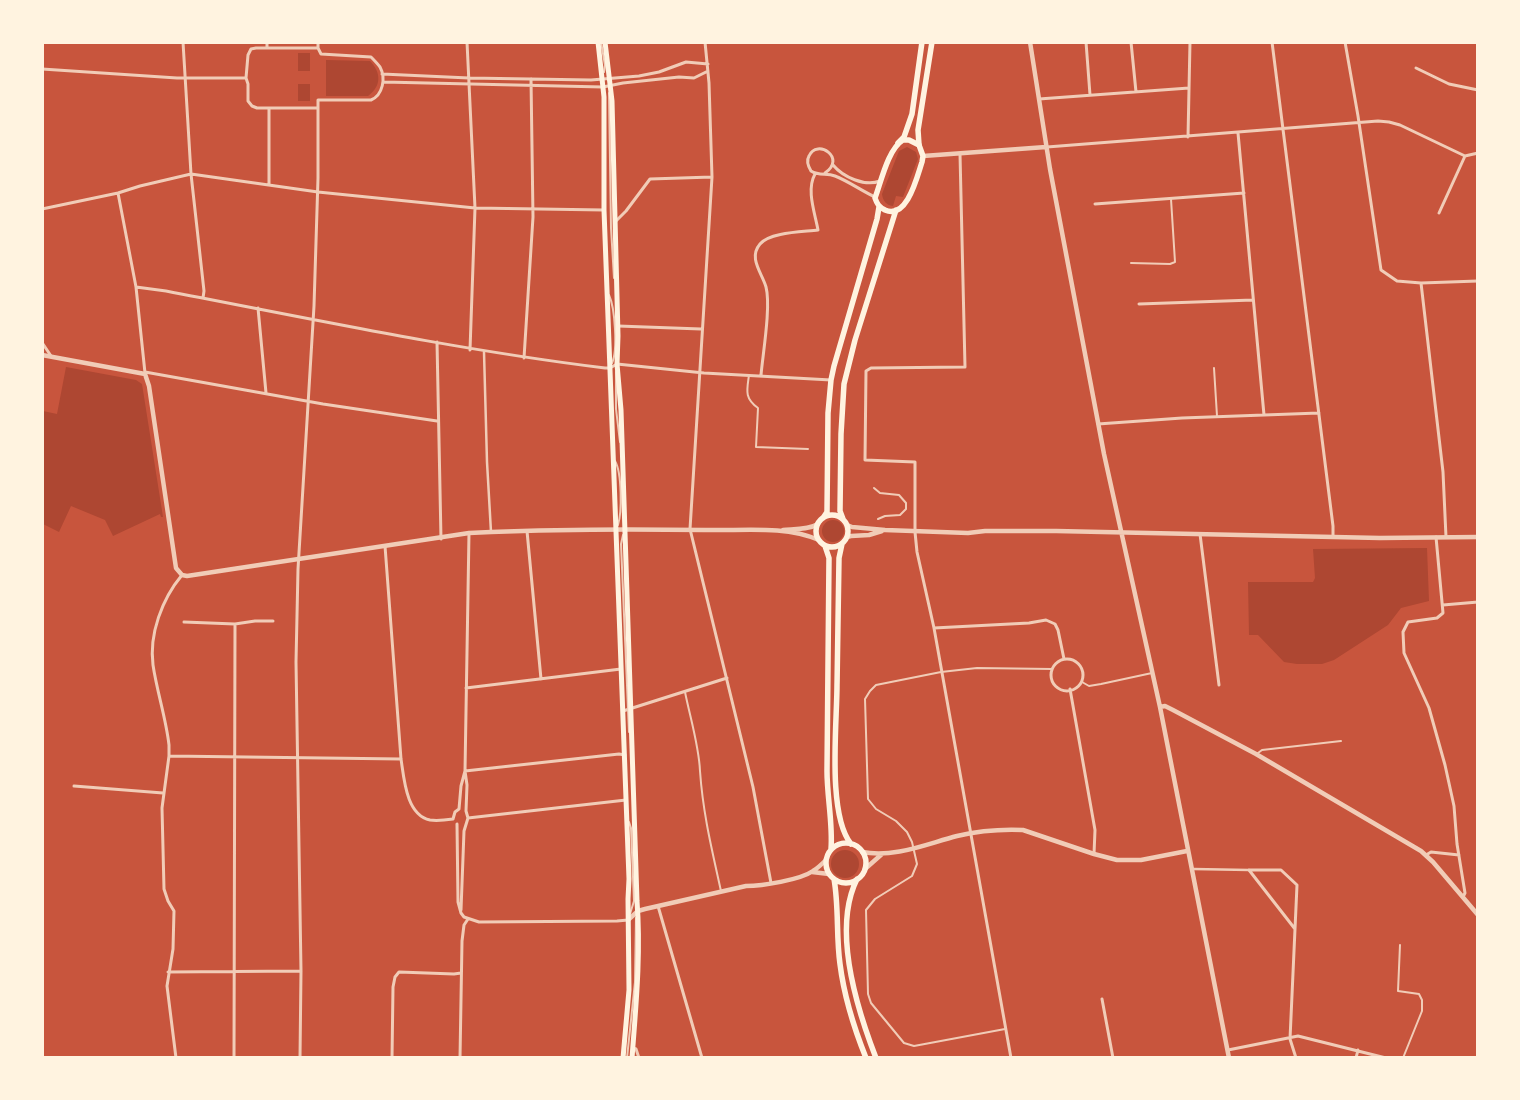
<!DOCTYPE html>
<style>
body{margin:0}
#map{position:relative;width:1520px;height:1100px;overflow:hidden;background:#c8553d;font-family:Mulish,sans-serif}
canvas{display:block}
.frame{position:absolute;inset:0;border:44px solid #fff3e0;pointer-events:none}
</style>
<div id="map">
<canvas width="1520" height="1100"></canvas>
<div class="frame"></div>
</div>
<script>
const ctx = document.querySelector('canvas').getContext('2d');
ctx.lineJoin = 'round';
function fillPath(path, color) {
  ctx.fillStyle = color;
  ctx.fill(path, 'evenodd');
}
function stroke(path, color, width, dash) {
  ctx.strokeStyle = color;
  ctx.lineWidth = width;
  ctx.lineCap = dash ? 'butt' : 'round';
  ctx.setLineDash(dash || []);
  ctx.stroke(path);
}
fillPath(new Path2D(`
 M298,53H310V71H298Z
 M326,60L370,61C381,72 382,86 368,96H326Z
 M298,84H310V101H298Z
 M907,147L916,152L918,159L903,197L896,196L893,206C886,205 883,201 882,194L899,151Z
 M66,367L136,380L142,384L163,517H161L160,514L113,536L105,520L71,506L59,532L43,524V411L57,414Z
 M822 531a11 11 0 1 1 22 0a11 11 0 1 1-22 0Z
 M1427,548L1429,601L1401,608L1388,625L1334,660L1322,664H1297L1284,662L1258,635H1249L1248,582H1313L1315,578L1313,549Z
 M831 864a14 14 0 1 1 28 0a14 14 0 1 1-28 0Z`), '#ae4732');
stroke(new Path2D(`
 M601,42L605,65L604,72
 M609,93L611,228L614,278
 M1131,263L1170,264L1175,262L1171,199
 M609,295C615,308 618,350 612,363
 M1214,368L1217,416
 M616,372V409L620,442
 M749,375C747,390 744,398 758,408L756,447L808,449
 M615,461C622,473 622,512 618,525
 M874,488L880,493L899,495L906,503V509L900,515L885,516L878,519
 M623,535L621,544L629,732
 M1082,682L1089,686L1101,684L1152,673
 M685,692C690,717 699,746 700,771C703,814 712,850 721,891
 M1258,753L1262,750L1341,741
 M629,822L631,828L634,901L630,914
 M1400,945L1398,991L1419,994L1422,1000V1011L1403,1058
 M1005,1029L914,1046L904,1043L871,1003L868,994L866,910L875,899L912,876L917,864L912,842L907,832L896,821L876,809L868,799L865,699L870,691L876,685L941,672L977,668L1052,669
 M627,1058L635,982L636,918`), '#f1ccb7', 2);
stroke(new Path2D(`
 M484,352L487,462L491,532
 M1193,869L1249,870`), '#f1ccb7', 2.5);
stroke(new Path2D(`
 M183,42L191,174L204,291L203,298
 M467,42L475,208L470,350
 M705,42L709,83L712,177L690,529L753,787L771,883
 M1086,42L1090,95
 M1131,42L1136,92
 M1272,42L1333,526V536
 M1345,42L1358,116L1381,270L1397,281L1421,283L1478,281
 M267,48V42
 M318,48H256L251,49L248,55L246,78L248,84V101L252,106L257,108H318
 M1416,68L1449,84L1478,90
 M42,69L177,78H246
 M382,74L469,78L591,80L639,76L659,72L686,62L708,64
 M383,82L603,87L623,83L679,77L694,78L708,71
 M1039,99L1189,88
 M269,108V185
 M1238,133L1264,415
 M1188,137L1190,42
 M1047,147L1378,121L1389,122L1400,125L1465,156L1478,153
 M960,154L965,367L871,368L866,371L865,460L915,462V532L917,552L934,628L1011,1058
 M833,165C843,177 865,187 880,181
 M825,173C847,158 817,138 809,156C806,161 808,166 811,171C819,176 826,173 835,176C848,181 862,191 875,197
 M118,193L136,287L145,373
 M1095,204L1244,193
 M42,209L118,193L140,186L191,174L318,192L475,208L604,210
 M1439,213L1465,156
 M616,221L626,211L650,179L712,177
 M1421,283L1443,472L1446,537
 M136,287L166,291C312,319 458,350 605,368H610L617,364L704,373L831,380
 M1139,304L1253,300
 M258,308L266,393
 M618,326L701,329
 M437,342L441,539
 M43,344L51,356
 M524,358L533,217L531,79
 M145,372L323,404L437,421
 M761,375C763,353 771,306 766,287C762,273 748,258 760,244C770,232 803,232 818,230C815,213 806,190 815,174
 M1098,424L1182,418L1319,413
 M527,531L541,679
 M469,533L465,771L619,754L625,755
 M1200,534L1219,685
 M1436,537L1443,613L1437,618L1408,622L1403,632L1404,653L1429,708L1445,765L1454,806L1457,844L1465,893L1463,897
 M385,546L401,759C404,778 406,815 430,820C437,821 446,820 453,819
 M1443,605L1478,602
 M184,622L235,624L255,621H273
 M934,628L1029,623L1046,620L1055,624L1058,630L1064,659
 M1051 675a16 16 0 1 1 32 0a16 16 0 1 1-32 0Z
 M466,688L621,669
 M1070,689L1095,830L1094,854
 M623,711L727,678
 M169,756L401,759
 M74,786L163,793
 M459,809L461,786L465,771L467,785L466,811L468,818L464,831L461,910
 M468,818L626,800
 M453,819L455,812L459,809
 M457,824L458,902L461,913L464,917L479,922L617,921L628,920
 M1426,855L1431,852L1459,855
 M658,906L702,1058
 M1295,929L1249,870H1281L1297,885L1290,1039L1296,1058
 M168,972L301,971
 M1102,999L1113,1058
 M633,1048L636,1049L639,1058
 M1228,1050L1298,1036L1386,1058
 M176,1058L167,986L173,949L174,911L168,901L164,889L162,808L169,756V745C166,718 157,692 153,665C149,634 162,599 182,575
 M234,1058L235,624
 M300,1058L301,971L296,662L298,569L314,306L318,178V100H371C383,95 386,78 380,67C377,63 374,60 371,57L321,54L318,48V42
 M392,1058L393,987L395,977L399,972L454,974L461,973
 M460,1058L462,941L464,925L468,919
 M1356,1058L1358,1050`), '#f1ccb7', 3);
stroke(new Path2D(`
 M1030,42L1050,169L1104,454L1160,707L1229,1058
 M923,156L1046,147
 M42,355L145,374L149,386L176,568L182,575L187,576L469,533L491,532C562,529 634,529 705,530C742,531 784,525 819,540
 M847,525L852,527L885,530L968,533L985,531H1056L1380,538L1478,537
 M783,530C794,529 808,530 818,524
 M847,537L851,536L869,535L882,531
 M1160,707L1165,706L1173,710L1256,754L1421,851L1433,862L1478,915
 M862,852C895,858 926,844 957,836C978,831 1001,829 1023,830L1094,854L1117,860H1141L1187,851
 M865,869L882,854
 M812,872L829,874
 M628,920L638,911L645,909L746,886C762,886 800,880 813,871C818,868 822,864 826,860`), '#f1ccb7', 4.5);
stroke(new Path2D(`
 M598,42L604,97V210L629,879L628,899L629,990L623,1058
 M605,42L612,101L618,336L617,364L621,410L637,901C641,954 636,1005 632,1058`), '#fff3e0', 5);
stroke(new Path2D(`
 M903,140H909L919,145L923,156L922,162C917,177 907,220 885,210C879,207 877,204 875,198C881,182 888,149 903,140Z
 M816 531a16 16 0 1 1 32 0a16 16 0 1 1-32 0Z
 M823,518L827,512L828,413L831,380L834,366L877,219L879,207
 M843,519L840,511L841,434L844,384L855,340L896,210
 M842,544L839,558C838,601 838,643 837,685C837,724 827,814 851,844
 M825,546L829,558L827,771C827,797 833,824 831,849
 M826 863a20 20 0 1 1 40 0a20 20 0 1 1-40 0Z
 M834,879C839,907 836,936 840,964C844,996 854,1028 866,1058
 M857,879C832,929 857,1009 876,1058`), '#fff3e0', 5.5);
stroke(new Path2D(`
 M898,143L904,137L912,114L922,42
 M919,145L918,130L932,42`), '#fff3e0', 5.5);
</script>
